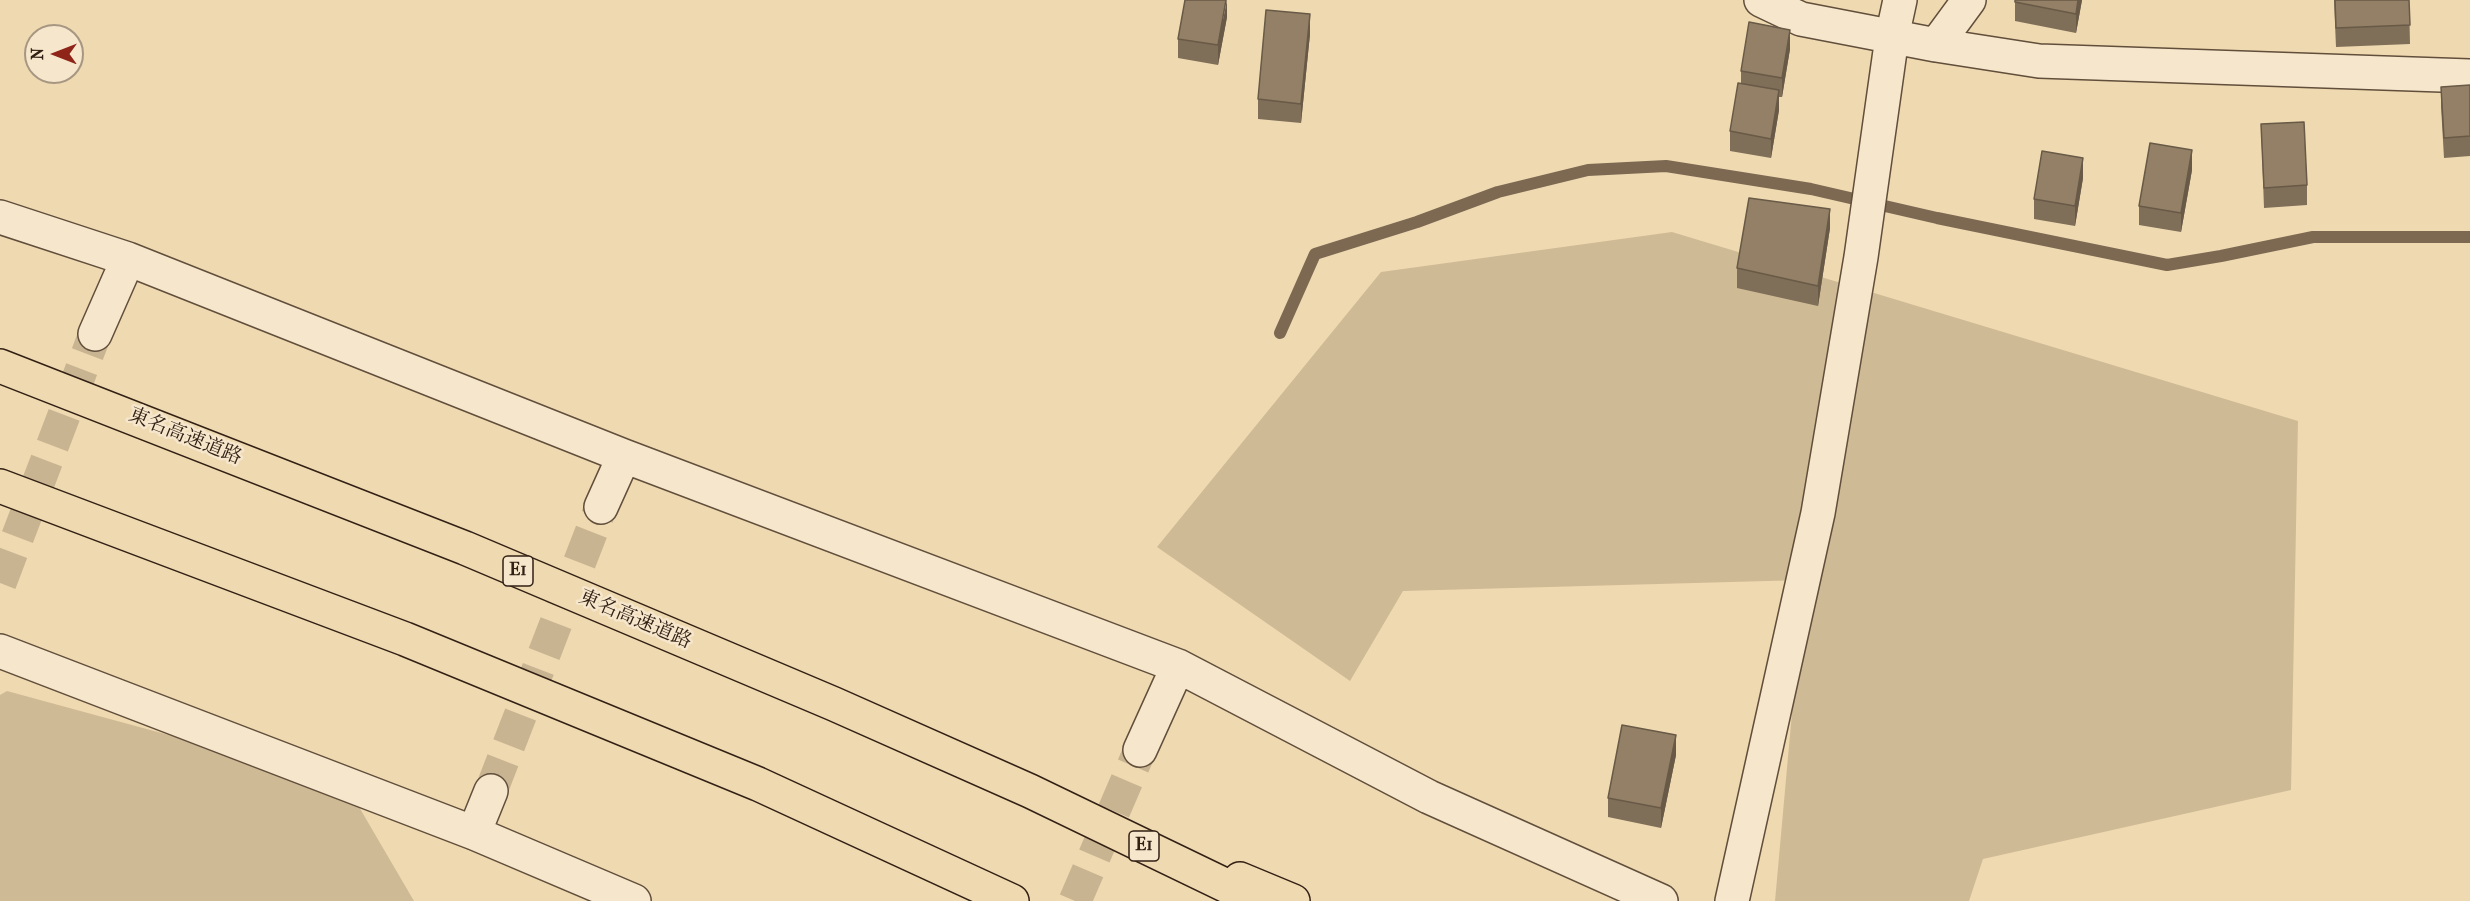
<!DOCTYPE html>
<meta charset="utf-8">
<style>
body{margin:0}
#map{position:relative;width:2470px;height:901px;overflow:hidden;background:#efd9b1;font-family:"IM FELL French Canon",serif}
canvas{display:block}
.north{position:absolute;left:24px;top:24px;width:60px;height:60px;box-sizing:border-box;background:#f5e6cc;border:2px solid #a79782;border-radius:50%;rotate:270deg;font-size:16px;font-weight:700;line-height:24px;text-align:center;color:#322014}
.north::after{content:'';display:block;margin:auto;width:21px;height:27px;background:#8f2418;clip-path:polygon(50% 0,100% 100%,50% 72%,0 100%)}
</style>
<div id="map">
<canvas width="2470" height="901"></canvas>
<div class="north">N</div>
</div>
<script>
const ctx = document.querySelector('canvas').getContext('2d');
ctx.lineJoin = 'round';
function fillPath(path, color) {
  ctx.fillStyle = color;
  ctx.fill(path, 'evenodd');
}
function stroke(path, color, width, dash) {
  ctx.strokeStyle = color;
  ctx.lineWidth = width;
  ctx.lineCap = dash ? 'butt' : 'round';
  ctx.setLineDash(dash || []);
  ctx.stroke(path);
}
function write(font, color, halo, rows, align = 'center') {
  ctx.font = font + ' "IM FELL French Canon","Noto Serif JP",serif';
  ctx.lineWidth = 5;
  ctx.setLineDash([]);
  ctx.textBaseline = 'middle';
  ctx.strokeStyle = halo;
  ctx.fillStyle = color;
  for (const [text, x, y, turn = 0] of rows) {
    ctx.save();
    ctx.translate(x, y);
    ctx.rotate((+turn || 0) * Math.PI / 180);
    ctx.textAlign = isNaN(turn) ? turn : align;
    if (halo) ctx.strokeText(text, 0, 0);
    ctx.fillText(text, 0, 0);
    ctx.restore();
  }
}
fillPath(new Path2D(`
 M1672,232L2298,421L2291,790L1983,859L1969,901H1775L1804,580L1403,591L1350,681L1157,547L1381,272Z
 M7,691L345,783L414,901H0V695Z`), '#cfba96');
stroke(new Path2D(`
 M1280,333L1315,254L1417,222L1498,192L1588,170L1666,166L1811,189L1937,218L2167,265L2221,256L2313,237H2470`), '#7d6952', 12);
stroke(new Path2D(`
 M0,583L95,334
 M491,791L601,507
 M1075,901L1140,750`), '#c9b492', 33, [33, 16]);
const minor = new Path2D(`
 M1761,0L1801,19L1936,45L2039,61L2470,76
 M1936,45L1969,0
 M0,217L128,259L624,456L1178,666L1429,797L1661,901
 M95,334L128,259
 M601,507L624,456
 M0,651L474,833L634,901
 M1140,750L1178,666
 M474,833L491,791
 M1732,901L1818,513L1861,257L1892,37L1900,0`);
const highway = new Path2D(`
 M0,366L465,548L834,704L1030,791L1258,901
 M0,486L405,639L758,784L1012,901
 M1240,879L1293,901`);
stroke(minor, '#614e3b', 36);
stroke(highway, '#322014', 36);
stroke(minor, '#f5e6cc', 33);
stroke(highway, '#efd9b1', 33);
fillPath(new Path2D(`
 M2015,0H2082L2076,33L2015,21Z
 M2334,0H2409L2410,44L2336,47Z
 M1227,17L1218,65L1178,58V39Z
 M1310,34L1301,123L1258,119V99Z
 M1790,49L1782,97H1779V110L1771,158L1730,151V131L1741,84V71Z
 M2470,85V156L2444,158L2441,106V87Z
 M2261,124L2307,185V205L2264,208Z
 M2192,170L2181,232L2139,225V206Z
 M2083,178L2075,226L2034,219V199Z
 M1830,228L1818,306L1737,288V268Z
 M1676,755L1661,828L1608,817V798Z`), '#7f6e58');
fillPath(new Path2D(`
 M1227,0V17L1218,65V45Z
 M2078,0H2082L2076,33V14Z
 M1310,14V34L1301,123V104Z
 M1790,30V49L1782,97V78Z
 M1779,90V110L1771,158V139Z
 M2192,150V170L2181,232V213Z
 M2083,158V178L2075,226V206Z
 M1830,209V228L1818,306V286Z
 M1676,735V755L1661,828V808Z`), '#685a47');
const building = new Path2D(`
 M1185,0H1226L1218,45L1178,39Z
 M2015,0H2078L2076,14L2015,2Z
 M2335,0H2409L2410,25L2336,28Z
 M1266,10L1310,14L1301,104L1258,99Z
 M1749,22L1790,30L1782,78L1741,71Z
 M1738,83L1779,90L1771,139L1730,131Z
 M2470,85V136L2444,138L2441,87Z
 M2304,122L2307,185L2264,188L2261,124Z
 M2150,143L2192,150L2181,213L2139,206Z
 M2042,151L2083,158L2075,206L2034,199Z
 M1749,198L1830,209L1818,286L1737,268Z
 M1622,725L1676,735L1661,808L1608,798Z`);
fillPath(building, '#948066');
stroke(building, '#685a47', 1.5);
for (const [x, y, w] of [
 [518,571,30],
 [1144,846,30]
]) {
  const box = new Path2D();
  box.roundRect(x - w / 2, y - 15, w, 30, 4.5);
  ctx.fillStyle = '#f5e6cc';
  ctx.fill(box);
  stroke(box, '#322014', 1.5);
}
write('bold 18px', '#322014', null, [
 ["E1",518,571],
 ["E1",1144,846]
]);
write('20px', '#322014', '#f5e6cc', [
 ["東名高速道路",185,437,22],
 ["東名高速道路",635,620,23]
]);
</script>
